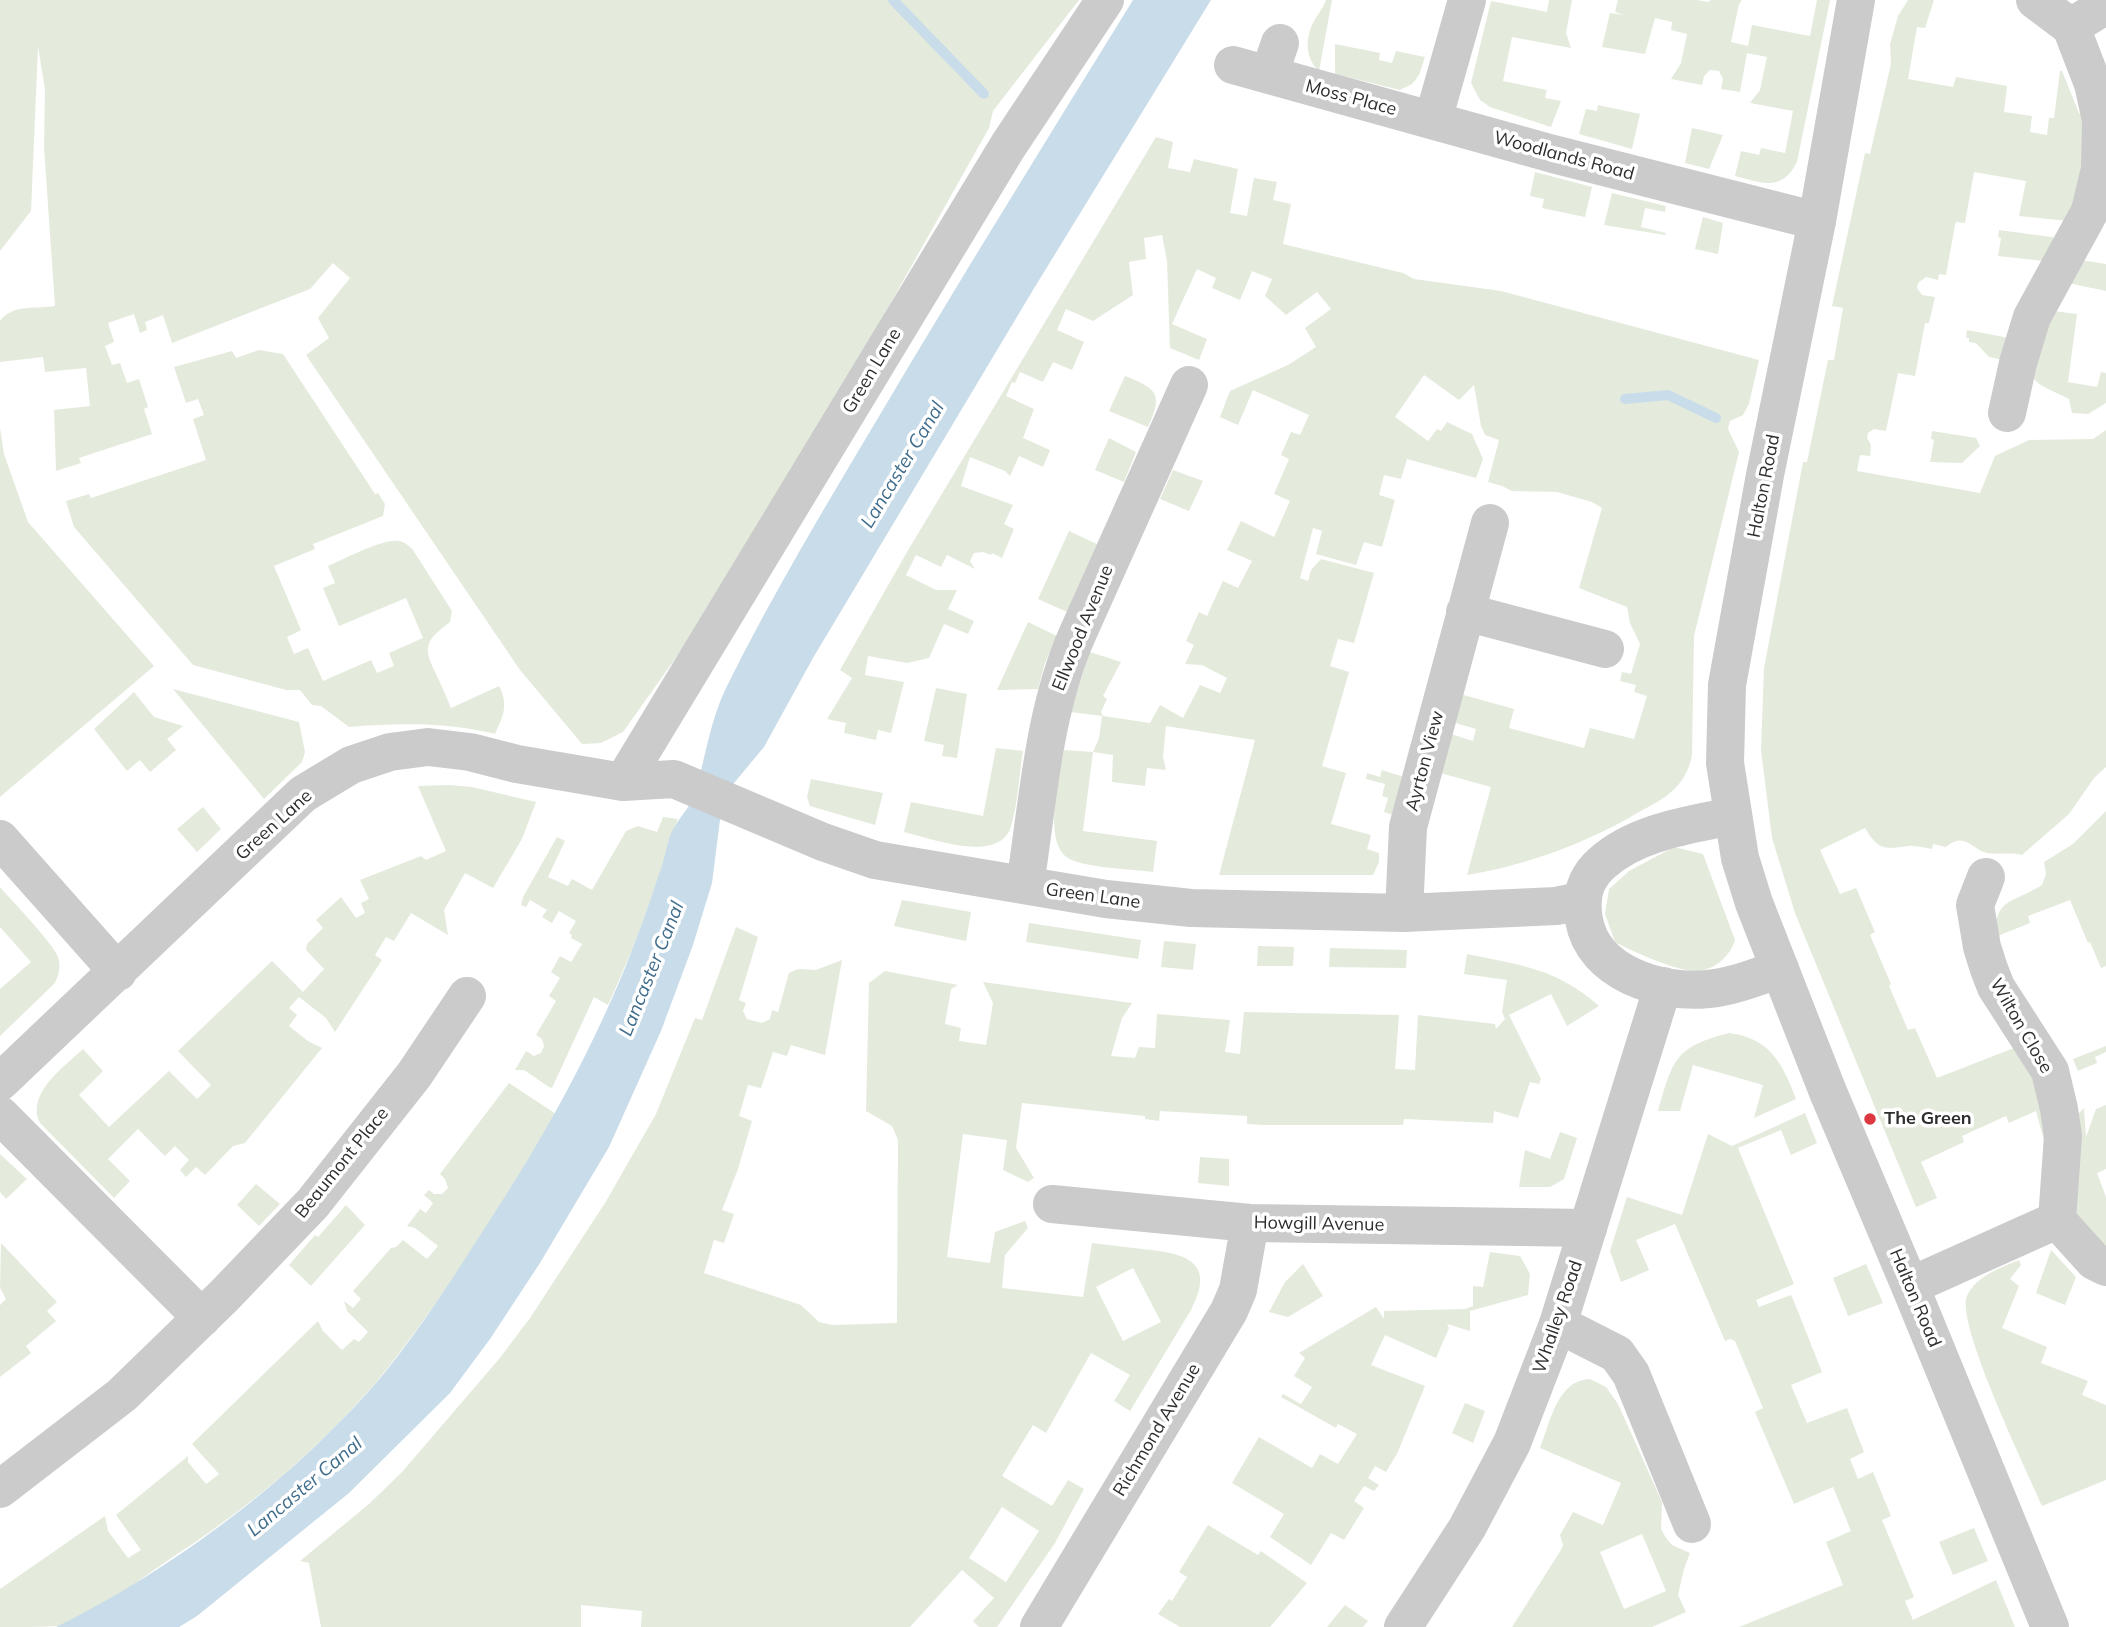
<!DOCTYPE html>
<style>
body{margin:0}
canvas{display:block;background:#fff}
</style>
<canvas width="2106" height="1627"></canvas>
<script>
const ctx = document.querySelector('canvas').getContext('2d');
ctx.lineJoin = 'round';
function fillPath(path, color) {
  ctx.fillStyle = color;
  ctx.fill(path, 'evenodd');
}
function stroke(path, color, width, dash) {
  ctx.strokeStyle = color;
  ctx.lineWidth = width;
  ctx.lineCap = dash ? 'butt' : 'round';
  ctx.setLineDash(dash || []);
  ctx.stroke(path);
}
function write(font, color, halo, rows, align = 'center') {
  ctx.font = font + ' Mulish,sans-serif';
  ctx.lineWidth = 7;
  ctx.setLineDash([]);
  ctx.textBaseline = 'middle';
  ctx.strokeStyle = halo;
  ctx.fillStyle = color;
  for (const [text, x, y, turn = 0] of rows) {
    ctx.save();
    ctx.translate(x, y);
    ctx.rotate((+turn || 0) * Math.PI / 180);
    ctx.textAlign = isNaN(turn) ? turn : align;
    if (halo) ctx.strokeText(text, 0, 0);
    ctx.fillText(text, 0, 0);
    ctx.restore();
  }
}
fillPath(new Path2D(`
 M0,0H1079L993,111L989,128L844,386L682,649L623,732L601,743L582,744L520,670L306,355L329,338L318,318L350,278L333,263L310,289L172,343L163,315L145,322L147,330L140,333L134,314L108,323L114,342L105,346L112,365L120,363L127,383L139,379L148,407L144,409L152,434L79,458L81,463L56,471L54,410L90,406L86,368L45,372L43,357L0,362V321C12,304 37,309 55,306L44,147L45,89L38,47L31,211L0,251Z
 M1326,0H1332L1319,71C1306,59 1305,41 1312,25C1316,16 1323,9 1326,0Z
 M1549,0H1572L1566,33L1571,48L1512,37L1503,81L1547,90L1545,98L1561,101L1551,127L1490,107L1480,100L1471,83L1491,1L1547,12Z
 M1618,0H1697L1708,2L1711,0H1742L1739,4L1731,42L1748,46L1752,25L1810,36L1817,0H1830L1797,162C1782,192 1762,183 1735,176L1741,151L1759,155L1761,148L1785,153L1793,111L1750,103L1760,90L1767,57L1747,53L1740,92L1721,89L1723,79L1719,71L1710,70L1704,76L1702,85L1671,79L1681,63L1687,34L1671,30L1672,22L1655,18L1645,54L1602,47L1610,13L1624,15L1615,12Z
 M1908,0H1934L1925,28L1917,27L1908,79L1953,87L1956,77L2007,86L2004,112L2032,116L2030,132L2047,135L2049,118H2054L2060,71H2062L2079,113L2090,123L2088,161L2068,221L2019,216L2026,181L1974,172L1965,223L1956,222L1955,225L1946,275L1939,274L1938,280L1926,277L1918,283L1917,288L1922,295L1935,297L1929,323H1925L1915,376L1898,373L1886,431L1874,429L1868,433L1867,438L1871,445L1870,456L1860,455L1857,471L1980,493L1995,456L2029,440L2093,439L2106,430V767L2094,778L2069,814L2022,855C2010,852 1999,855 1987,853C1971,849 1965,831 1946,847L1933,844L1932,849C1924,848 1915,845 1909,846C1884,849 1879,851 1865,828L1820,850L1840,894L1856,888L1857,890L1875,932L1870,935L1891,984L1889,986L1908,1030L1915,1028L1937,1078L2019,1046L2039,1094L2048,1156L2036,1111L2009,1123L2006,1116L1962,1136L1964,1142L1921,1162L1937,1198L1916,1207L1795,913L1772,838L1761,750L1764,668L1803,462H1807L1828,360H1834L1843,308L1832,306L1865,153L1870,154L1891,64L1890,44L1898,16Z
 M1335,44L1380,53L1379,60L1392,63L1396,51L1425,57L1419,75L1412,84L1400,90L1335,74Z
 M1598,105L1640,114L1632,149L1579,134L1586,109L1597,111Z
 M1692,128L1723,135L1709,169L1685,163Z
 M1156,137L1173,142L1168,168L1190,172L1194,159L1238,169L1230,213L1247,216L1254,178L1277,182L1273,200L1291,204L1283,244L1403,273L1414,279L1501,291L1759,360L1749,404L1743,415L1730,421L1728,429L1739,452L1694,636L1692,755C1689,770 1683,782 1671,792C1662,800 1650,806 1639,812C1587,843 1527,865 1467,875L1491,787L1440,773L1451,734L1473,741L1476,729L1452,722L1460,694L1514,709L1509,728L1584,748L1590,728L1634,739L1647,696L1634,692L1636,685L1620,681L1622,672L1631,674L1640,644L1630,623L1627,607L1579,588L1602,508L1592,502L1557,492L1512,491L1502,486L1488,482L1499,440L1485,435L1481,426L1474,385L1459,400L1424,375L1395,417L1428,441L1437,429L1441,431L1447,422L1472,434L1483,459L1476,478L1407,459L1401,479L1384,475L1379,495L1395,500L1382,547L1364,542L1356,565L1316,554L1322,531L1313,528L1300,578L1308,581L1311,570L1321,559L1374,573L1354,643L1338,639L1330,666L1349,672L1322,766L1346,773L1331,824L1371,835L1367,849L1379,853V862L1373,875H1219L1255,740L1166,726L1163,757L1166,770L1147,768L1145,786L1112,782L1113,755L1093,752L1083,831L1157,841L1153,872C1134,869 1083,868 1068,858C1042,841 1060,776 1064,750L1093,752L1099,738L1102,716L1070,712L1090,652L1121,662L1103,696L1107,699L1101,712L1103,716L1150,723L1160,705L1183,718L1200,685L1220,693L1227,678L1202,665L1185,664L1194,645L1186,641L1199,612L1207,616L1223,581L1238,588L1252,561L1227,550L1241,521L1274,537L1290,501L1274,494L1289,459L1281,455L1291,432L1300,435L1309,415L1253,390L1238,425L1220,417L1230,391L1288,365L1316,347L1305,328L1331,309L1317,292L1286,315L1265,296L1272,279L1252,271L1240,300L1212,288L1216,278L1197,269L1172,324L1207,339L1199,360L1170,348L1167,261L1162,235L1144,238L1146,259L1129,262L1133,295L1093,321L1066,309L1057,330L1084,342L1072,370L1053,362L1043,382L1020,372L1015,383L1012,382L1006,396L1034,409L1023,438L1050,450L1043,467L1019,456L1010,476L1005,471L970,457L961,486L1013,505L1004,524L1014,529L1002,558L992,553L991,555L983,552L974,553L970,561L975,569L947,555L941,567L916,555L906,575L936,590H957L948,609L974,621L968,634L944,624L929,658L907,663L868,656L865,675L904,682L891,733L878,730L876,740L844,733L846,723L827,719L852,678L840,670L907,552Z
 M1535,172L1592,187L1585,217L1542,208L1544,199L1530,196Z
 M1612,193L1666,206L1665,212L1645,208L1641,227L1666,233L1665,235L1604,225Z
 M1703,217L1723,223L1718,254L1695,249Z
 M1999,230L2059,238L2044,261L1998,256L2001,238L1998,237Z
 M2081,260L2106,264V291L2068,283Z
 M2046,310L2077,314L2068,382L2097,387L2101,372L2106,373V403L2088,414L2072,413L2069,399C2055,391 2039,388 2030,374Z
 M1967,330L2009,338L2003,360L1989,357L1976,343L1969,342V338H1966Z
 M259,350L283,354L375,494L378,493L385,504L383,516L313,544L315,549L274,566L301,630L287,637L294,654L308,648L323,681L371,660L377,673L394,666L389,653L423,638L406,598L339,626L323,588L335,583L328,566C345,559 381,539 399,541C405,542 409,546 413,550L452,611L450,622C427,640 422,645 435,672C441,684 446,696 451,708L499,686C509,704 503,717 495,734C447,722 399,723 349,727L321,706L312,705L300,690H286L193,665L74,527L66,501L89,494L91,498L206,460L193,419L204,415L198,399L186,403L174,367L232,351L236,358Z
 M1125,376C1158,389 1163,394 1148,427L1109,411Z
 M0,428L4,454L28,522L154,666L0,797Z
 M1932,431L1976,438L1980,446L1962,463L1930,462L1934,440L1931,439Z
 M1109,438L1136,452L1124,482L1095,470Z
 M1173,470L1203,481L1189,511L1160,499Z
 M1069,531L1097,544L1067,612L1038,599Z
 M1028,622L1057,636L1045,663L1038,689L997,690Z
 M936,688L967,694L957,758L942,756L944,745L924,741Z
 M173,689L299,722L305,752L302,762L264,799Z
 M134,692L154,717L183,726L167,739L176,750L150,772L140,760L127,771L94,729Z
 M996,748L1023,751C1019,776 1018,803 1011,826C1000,865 930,838 904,832L911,802L983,816Z
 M1382,770L1407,778L1396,816L1384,812L1388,798L1382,796L1385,784L1366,779L1367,773L1380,777Z
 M811,779L883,793L875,825L810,806L807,797Z
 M450,785L472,787L536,802L522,839L493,888L465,873L444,910L448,935L411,913L394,941L386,937L375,955L382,960L335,1032L326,1018L299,997L289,1008L297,1015L289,1026L308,1041L322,1048L245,1143L233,1146L205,1175L196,1167L186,1177L180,1170L189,1160L175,1146L165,1156L138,1129L108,1159L130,1181L114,1198L40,1123C26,1093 64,1067 83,1049L103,1071L79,1095L109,1127L169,1071L197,1099L211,1085L178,1051L272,961L303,992L324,969L306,950L307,944L323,928L316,920L341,897L356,918L365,913L361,903L369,899L360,880L421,856L426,860L446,851L418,786Z
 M203,807L221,829L197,852L177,829Z
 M2106,811V966L2101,968L2090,942L2088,943L2070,900L2028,916L2030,923L1995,937C1995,897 2012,904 2042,885L2046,874L2044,862L2073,844Z
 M663,817L678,819C670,836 667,853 661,871C646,916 628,961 608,1005L594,997L552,1088L549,1087L524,1070H515L526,1051L534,1056L541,1053L544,1046L542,1039L536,1035L556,1001L549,996L560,978L551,972L560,956L571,962L582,944L571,938L572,935L569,933L576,921L559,911L552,923L542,917L547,910L530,900L526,907L521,905L523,897L557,837L565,841L548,877L568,886L572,879L592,890L626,831L638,826L657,832Z
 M1674,847L1703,854L1735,940C1730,957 1713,972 1693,971C1675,970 1631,951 1615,942L1605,914L1609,889L1629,871Z
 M0,887C12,901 53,943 58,957C61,966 59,977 54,984L0,1036V989L31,962L0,927Z
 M902,900L971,912L966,941L894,926Z
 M1029,923L1141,940L1138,959L1026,942Z
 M736,927L758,937L739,1000L746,1003L743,1011L747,1019L762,1023L770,1019L772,1010L778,1012L789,973L798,969L816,970L842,960L825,1055L791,1045L787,1056L773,1052L761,1088L748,1085L739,1116L752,1121L738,1169L722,1210L734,1214L724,1243L714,1240L704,1273L801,1305L819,1322L832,1325L897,1323L898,1140L892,1126L866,1111L869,983L885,971L958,985L951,989L945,1024L961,1028L959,1041L986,1045L993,1003L983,982L1132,1003L1122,1018L1111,1056L1135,1058L1139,1047L1155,1048L1157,1014L1230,1020L1225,1052L1240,1054L1244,1012L1399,1015L1395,1069L1415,1070L1418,1015L1495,1024L1496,1029L1505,1019L1502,1012L1507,980L1464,974L1467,954C1520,965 1556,968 1599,1006L1567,1026L1551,994L1509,1015L1541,1079L1539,1084L1530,1082L1518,1118L1494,1111L1493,1123L1404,1119L1403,1125H1263L1247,1124V1116L1160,1111L1159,1121L1145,1119V1116L1022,1103L1016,1148L1034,1178L1028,1182L1003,1170L1007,1140L963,1134L947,1257L990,1263L995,1232L1025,1221L1028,1228L1005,1255L1002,1288L1083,1297L1092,1243C1109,1245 1125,1247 1142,1249C1185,1253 1217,1261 1191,1310L1130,1411L1114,1401L1130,1375L1091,1353L1046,1433L1033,1425L1002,1476L1052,1506L1068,1480L1084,1489L1055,1543L997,1627H979L973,1621L994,1598L962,1570L910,1627H641L642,1611L581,1605V1627H321L309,1563L300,1561L369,1504L402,1472L499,1359L530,1318L605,1203L656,1114L695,1018L702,1020ZM1133,1268L1161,1322L1123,1341L1096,1287ZM1002,1507L1039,1531L1006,1582L969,1558Z
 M1164,941L1196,944L1193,970L1161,967Z
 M1258,946L1294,947L1293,966H1257Z
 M1330,948L1407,950L1406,968L1329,967Z
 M1729,1033C1770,1038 1783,1064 1796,1099L1754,1118L1763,1085L1693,1065L1680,1111H1658C1673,1060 1674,1047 1729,1033Z
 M2106,1046V1052L2095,1057L2097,1063L2078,1071L2073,1059Z
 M509,1083L556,1114C503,1201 450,1290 386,1370C326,1445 247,1509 167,1561C133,1584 98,1613 58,1626C44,1627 16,1627 0,1627V1589L105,1516L108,1531L128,1558L141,1550L116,1515L188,1456V1462L206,1484L217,1476L219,1474L192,1444L318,1321L323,1331L342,1350L354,1339L359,1342L368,1332L347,1311L344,1301L353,1308L361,1299L353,1291L391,1248L396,1247L403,1240L427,1259L438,1246L415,1228L407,1226L420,1209L426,1213L433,1203L424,1195L429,1190L434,1194H442L448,1188L445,1179L440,1174Z
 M2106,1105V1169L2097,1173L2106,1197V1254L2072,1216L2074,1118L2084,1108L2086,1137L2096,1109Z
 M1805,1113L1817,1143L1791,1155L1781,1130L1738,1148L1794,1284L1756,1300L1759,1307L1791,1295L1793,1299L1822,1372L1791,1385L1807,1423L1847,1408L1864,1452L1850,1459L1858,1479L1873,1472L1891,1516L1882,1520L1914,1597L1905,1601L1913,1620L1996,1580L2015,1627H1739L1843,1585L1826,1542L1851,1531L1833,1487L1794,1504L1755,1412L1763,1408L1735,1341L1730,1339L1725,1341L1675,1224L1636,1240L1649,1270L1621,1282L1610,1251L1627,1197L1682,1215L1708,1134L1732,1146Z
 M1560,1132L1577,1138L1564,1179L1550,1187H1519L1525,1150L1550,1159Z
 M0,1154L27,1179L6,1199L0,1192Z
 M1200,1157L1229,1159V1186L1198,1183Z
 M256,1184L280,1204L259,1226L237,1205Z
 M346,1205L365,1225L311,1286L289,1265L315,1235L318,1237Z
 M1,1243L57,1302L47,1311L56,1321L26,1346L31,1353L0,1377V1305L6,1299L0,1288Z
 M2051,1250L2076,1277L2065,1305L2036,1293Z
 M1490,1252L1520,1256L1530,1274L1528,1295L1470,1311V1331L1447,1324L1449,1328L1436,1358L1385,1335L1371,1365L1425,1386L1397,1454L1386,1472L1375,1466L1368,1478L1379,1485L1374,1491L1364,1486L1354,1501L1364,1508L1344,1540L1331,1533L1311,1565L1270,1537L1284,1514L1232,1483L1259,1437L1312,1468L1320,1454L1338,1464L1357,1434L1338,1424L1336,1428L1281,1397L1283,1394L1301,1404L1312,1387L1294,1376L1305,1358L1299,1353L1376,1307L1384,1319V1311L1465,1309L1473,1306V1286L1483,1287Z
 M2019,1260L2021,1265L2010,1279L2019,1286L2002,1328L2047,1347L2041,1363L2088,1381L2082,1395L2106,1405V1480L2042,1506C2028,1473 1955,1323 1967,1296C1976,1276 2000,1268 2019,1260Z
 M1303,1264L1323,1296L1288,1317L1269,1312L1285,1282Z
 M1866,1264L1883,1303L1848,1316L1833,1278Z
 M1590,1379L1606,1387L1618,1404L1662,1502L1661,1529L1666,1538L1672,1545L1690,1553L1684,1569L1678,1595L1686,1612L1652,1627H1512L1561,1550L1563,1545L1560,1535L1573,1512L1603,1525L1621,1483L1540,1448C1550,1423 1557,1380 1590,1379ZM1642,1534L1666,1591L1624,1609L1600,1552Z
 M1465,1403L1485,1411L1473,1443L1452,1433Z
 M1208,1525L1258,1555L1261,1551L1307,1583L1270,1627H1180L1158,1614L1169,1599L1172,1601L1187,1577L1179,1572Z
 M1974,1528L1988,1561L1953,1575L1939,1542Z
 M1345,1605L1368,1621L1363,1627H1327Z`), '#e4ebdc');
fillPath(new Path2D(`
 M1133,0H1211L1033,290L813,658L764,747L734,783L720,820L712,883L693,945L661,1031L609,1147L540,1263L490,1339L450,1393L349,1493L197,1616L179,1627H56C174,1569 302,1473 386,1371C423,1325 456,1273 488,1223C541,1142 588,1058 625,968C637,937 649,906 659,874C664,862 666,848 670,836C676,820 690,809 695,793C705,759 710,721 726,688C772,595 825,507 878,418C961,278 1047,139 1133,0Z`), '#c9dcea');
stroke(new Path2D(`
 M893,0L984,94
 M1625,399L1668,395L1716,418`), '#c9dcea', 10);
stroke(new Path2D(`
 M2035,0L2071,27
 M2071,27L2106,5
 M1233,65L1553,154L1817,221
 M1269,75L1280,43
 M1433,120L1467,0
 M2007,413L2018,363L2032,317L2090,211L2100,169L2101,120L2093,84L2071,27
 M1465,612L1605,649
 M623,782L1008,146L1105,0
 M1732,816C1689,825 1636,832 1602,863C1584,879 1580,897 1584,920C1593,973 1660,994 1708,989C1732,987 1756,977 1780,969
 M0,839L118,972
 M1025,885C1038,802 1043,713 1077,635L1189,385
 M1404,913L1408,827L1490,523
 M0,1082L303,794L351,765L390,752L428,747L470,752L517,764L623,782L674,779L823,842L875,860L1106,899L1191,908L1404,913L1556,906L1581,901
 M0,1115L202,1318
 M1052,1204L1250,1223L1588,1228
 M2057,1220L2094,1261L2106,1267
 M1910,1286L2057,1220L2063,1136L2059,1109L2050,1071L1996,987L1989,969L1982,947L1975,905L1986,877
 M1558,1324L1617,1354L1631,1374L1692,1524
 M0,1489L122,1395L224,1296L313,1203L414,1075L467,996
 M1039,1627L1229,1311L1238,1290L1250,1223`), '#cbcbcb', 38);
stroke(new Path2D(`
 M1856,0L1817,221L1765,475L1727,685L1725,763L1740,858L1754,903L1828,1092L1910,1286L2050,1627
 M1403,1627L1467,1528L1512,1443L1558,1324L1663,986`), '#cbcbcb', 38);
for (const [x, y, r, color] of [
 [1870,1119,7,"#dd3840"]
]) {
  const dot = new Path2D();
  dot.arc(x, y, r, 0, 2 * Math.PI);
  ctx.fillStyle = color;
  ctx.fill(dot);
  stroke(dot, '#fff', 2.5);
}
write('18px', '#2e2e2e', '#fff', [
 ["Moss Place",1351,98,15],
 ["Woodlands Road",1564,156,15],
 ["Green Lane",872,371,-59],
 ["Halton Road",1764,486,-79],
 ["Ellwood Avenue",1083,628,-68],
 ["Ayrton View",1425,761,-75],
 ["Green Lane",274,825,-42],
 ["Green Lane",1093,896,8],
 ["Wilton Close",2021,1026,60],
 ["Beaumont Place",342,1163,-51],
 ["Howgill Avenue",1319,1224,1],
 ["Halton Road",1915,1298,67],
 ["Whalley Road",1558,1317,-71],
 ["Richmond Avenue",1157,1430,-59]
]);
write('bold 18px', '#2e2e2e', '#fff', [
 ["The Green",1884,1119]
], 'left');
write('italic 19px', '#406d8c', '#fff', [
 ["Lancaster Canal",903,465,-59],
 ["Lancaster Canal",652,969,-68],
 ["Lancaster Canal",305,1487,-40]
]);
</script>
